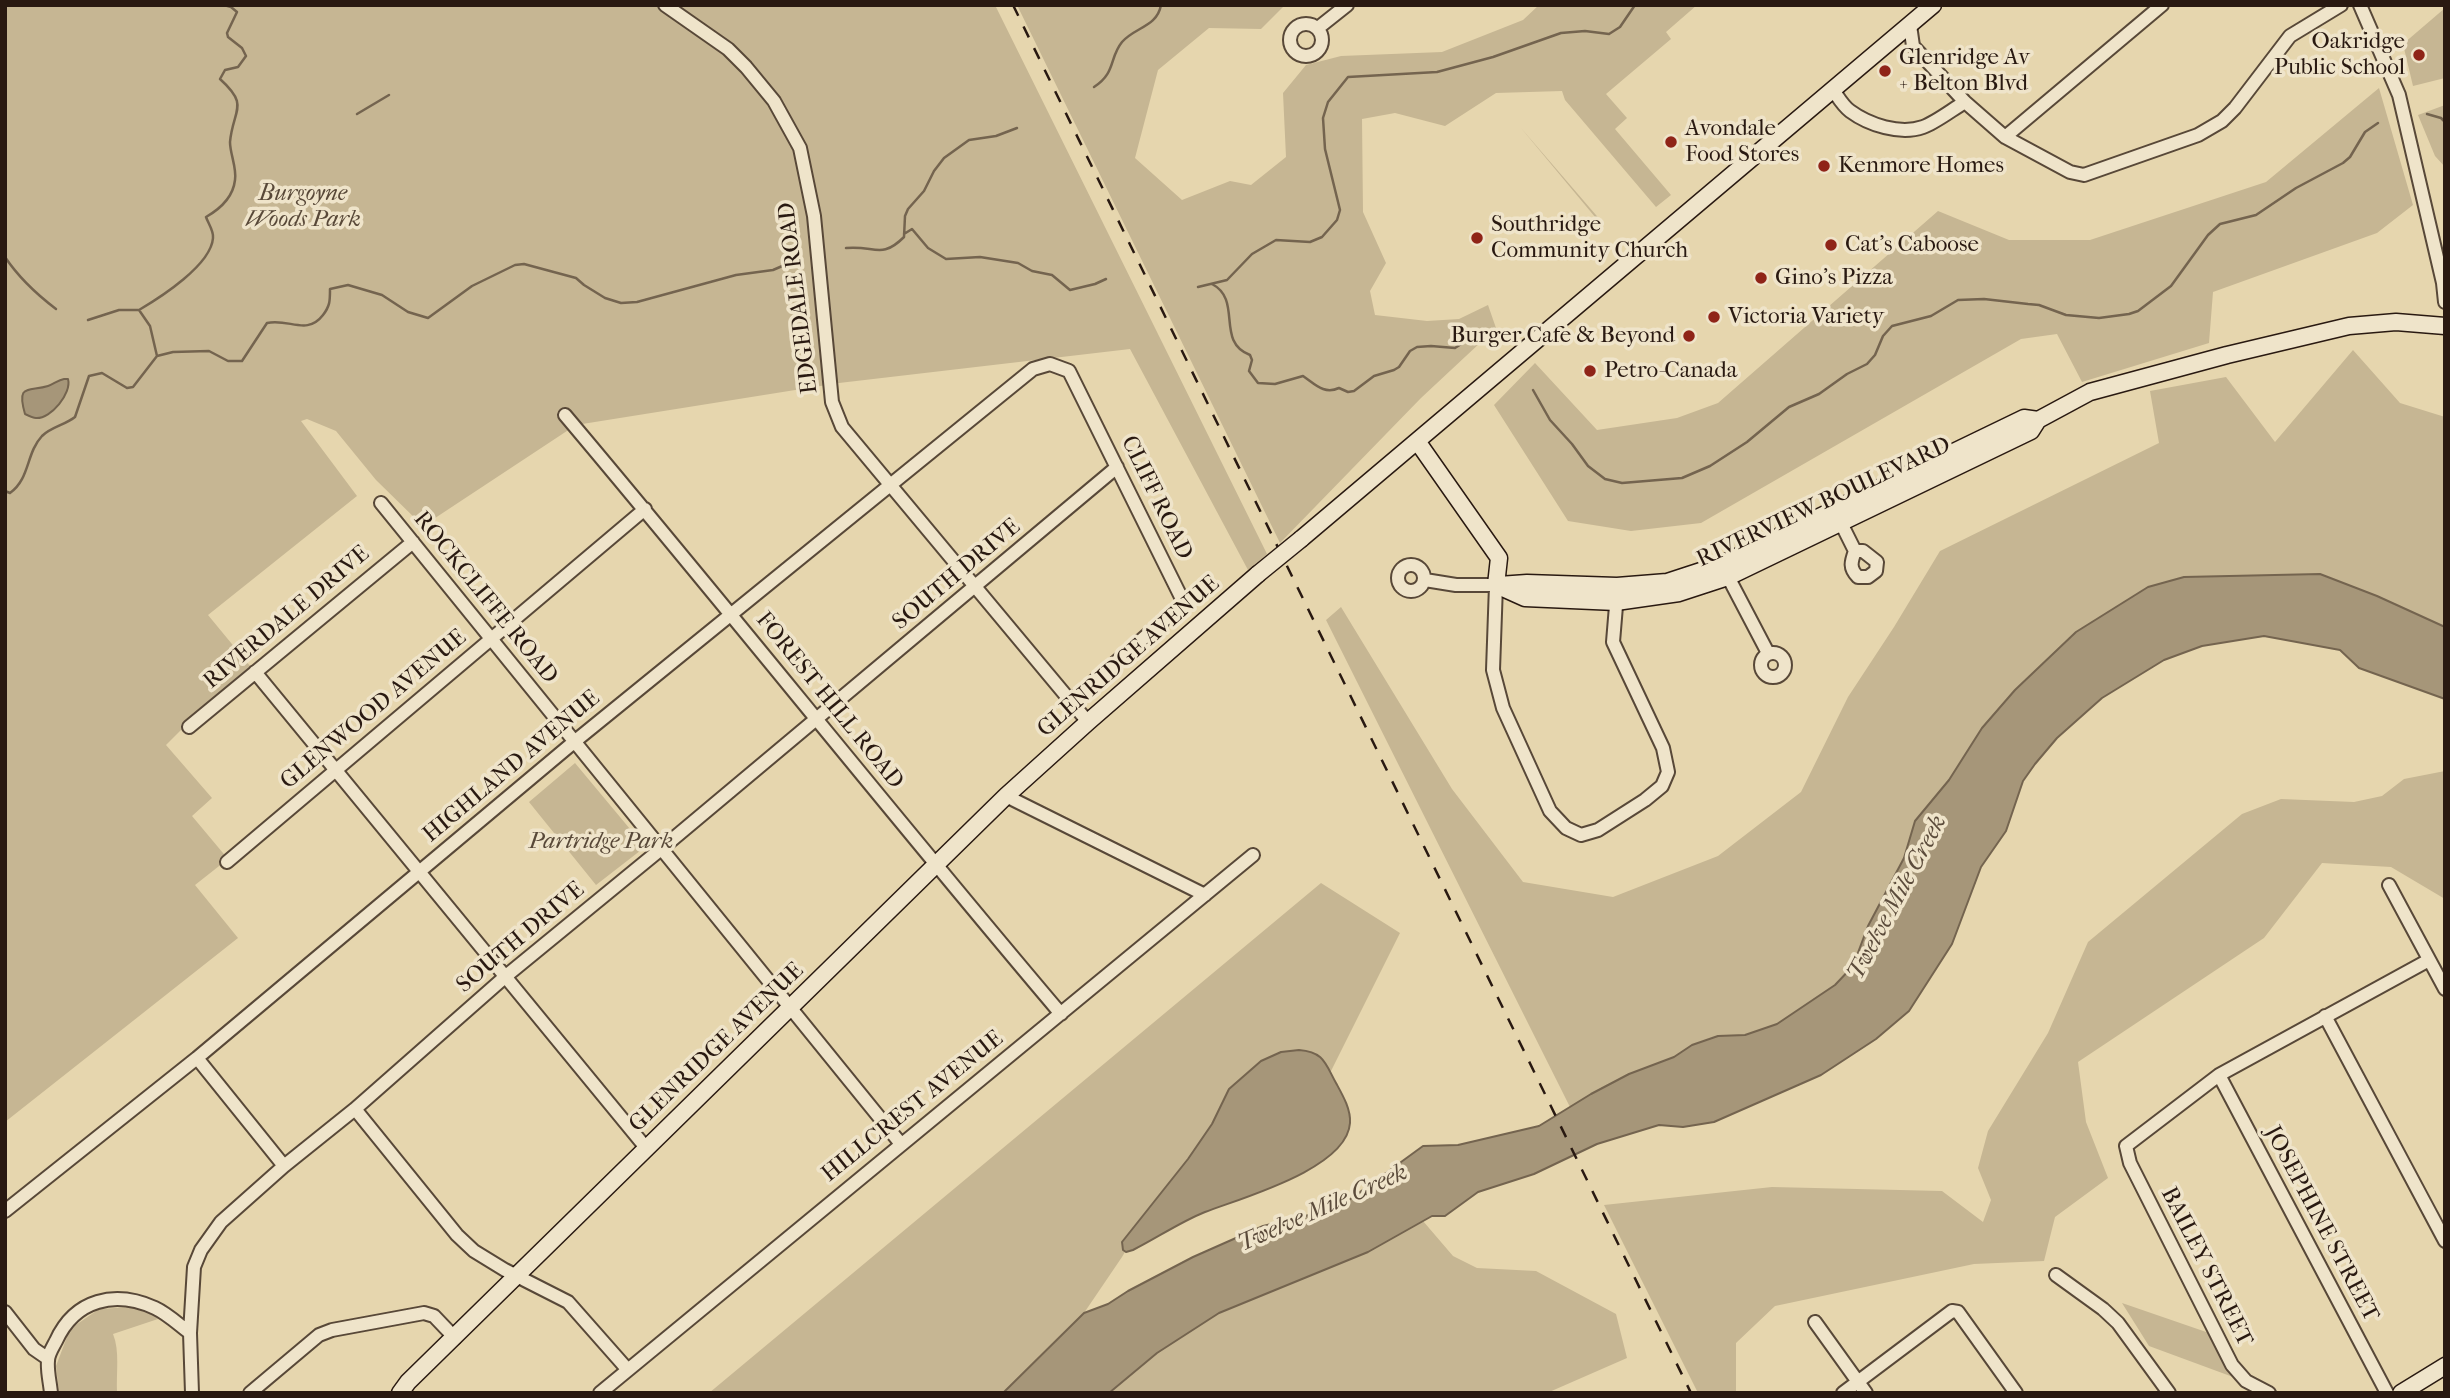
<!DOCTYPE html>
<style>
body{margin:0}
#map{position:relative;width:2450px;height:1398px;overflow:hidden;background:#e6d6ae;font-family:"IM FELL French Canon",serif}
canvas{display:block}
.frame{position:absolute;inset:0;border:7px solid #291911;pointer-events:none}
</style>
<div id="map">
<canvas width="2450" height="1398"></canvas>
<div class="frame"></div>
</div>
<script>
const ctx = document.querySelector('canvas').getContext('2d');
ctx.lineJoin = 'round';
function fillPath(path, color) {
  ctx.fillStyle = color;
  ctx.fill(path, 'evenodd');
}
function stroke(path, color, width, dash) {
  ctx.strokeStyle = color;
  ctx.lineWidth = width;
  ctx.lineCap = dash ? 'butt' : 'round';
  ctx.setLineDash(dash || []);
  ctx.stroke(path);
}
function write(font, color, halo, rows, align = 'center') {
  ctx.font = font + ' "IM FELL French Canon",serif';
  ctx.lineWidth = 7;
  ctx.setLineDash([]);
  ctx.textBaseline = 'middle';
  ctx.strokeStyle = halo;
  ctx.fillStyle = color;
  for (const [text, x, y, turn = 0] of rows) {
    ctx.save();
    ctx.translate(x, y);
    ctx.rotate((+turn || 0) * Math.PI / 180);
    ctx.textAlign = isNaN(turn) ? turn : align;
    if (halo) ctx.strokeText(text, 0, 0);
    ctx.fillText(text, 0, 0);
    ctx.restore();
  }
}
fillPath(new Path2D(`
 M5,5H995L1267,554L1248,570L1130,349L839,383L576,425L423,526L376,480L336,431L307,419L301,421L357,496L208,615L255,672L186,725L166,745L212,798L192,816L228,859L195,885L238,938L5,1122Z
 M1017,5H1285L1261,29L1209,28L1158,70L1135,158L1182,200L1230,181L1251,185L1286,157L1283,93L1306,65L1341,56L1442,52L1523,20L1539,5H1697L1666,32L1671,39L1606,94L1627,118L1615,129L1671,195L1656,207L1565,100L1562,91L1496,93L1445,126L1395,113L1362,119L1363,212L1386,263L1370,291L1375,315L1427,321L1459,319L1488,305L1496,328L1421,398L1280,543Z
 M2445,8V78L2413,86L2403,44Z
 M2379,88L2413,205L2377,233L2213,292L2209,343L2082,382L2057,334L2021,339L1701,523L1631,531L1568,521L1494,405L1535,363L1597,430L1677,418L1718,403L1938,211L2009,240H2090L2266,182Z
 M2445,105V167L2435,156L2418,115Z
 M1521,128L1602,222V224L1600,223Z
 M2353,350L2400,403L2445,417V627L2377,596L2320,574L2184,577L2148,587L2076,632L2015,690L1982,728L1949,780L1915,821L1904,858L1868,926L1853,966L1835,985L1777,1024L1745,1035L1718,1036L1692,1045L1674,1057L1629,1074L1570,1107L1326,620L1341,607L1452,789L1523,882L1613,897L1718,856L1801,792L1848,697L1894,627L1940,551L2159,443L2150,391L2226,377L2275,442Z
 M575,763L645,847L596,885L529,802Z
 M2445,771V899L2391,867L2322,863L2264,938L2078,1062L2086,1122L2108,1178L2055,1217L2044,1261L1974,1264L1775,1306L1736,1343V1393H1698L1604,1205L1772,1187L1942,1191L1983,1222L1991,1200L1978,1168L1988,1131L2048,1033L2088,942L2242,814L2281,799L2354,802L2382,796L2404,779Z
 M1321,883L1400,933L1329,1075L1315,1058L1292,1050L1280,1056L1148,1213L1122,1257L1084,1313L1003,1393H709Z
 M1423,1221L1453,1256L1477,1268L1536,1271L1616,1314L1627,1358L1547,1393H1109L1157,1353L1219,1313L1368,1252Z
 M2122,1303L2212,1334L2221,1358L2233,1377L2149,1346Z
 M131,1307L161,1318L113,1334C120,1351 116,1373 117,1393H59L56,1366L70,1329L99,1309Z`), '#c6b693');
const water = new Path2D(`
 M64,379H68C72,393 51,419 36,418C33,418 27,415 25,414C16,383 29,392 48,386C54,384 58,380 64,379Z
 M2320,574L2377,596L2445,627V699L2359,668L2340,650L2264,636L2202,646L2164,660L2102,698L2057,738L2035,764L2023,781L2006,831L1981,867L1952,944L1909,1011L1876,1039L1821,1075L1714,1122L1683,1127L1659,1125L1597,1144L1534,1174L1478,1192L1445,1216H1432L1368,1252L1219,1313L1157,1353L1109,1393H1003L1084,1313L1108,1304L1128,1291L1193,1257L1263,1226L1338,1208L1423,1146L1458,1145L1539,1126L1591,1094L1629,1074L1674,1057L1692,1045L1718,1036L1745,1035L1777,1024L1835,985L1853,966L1868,926L1904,858L1915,821L1949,780L1982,728L2015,690L2076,632L2148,587L2184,577Z
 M1299,1050C1324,1052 1325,1063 1336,1083C1342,1094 1351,1109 1350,1123C1347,1169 1241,1198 1205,1212C1180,1222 1157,1238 1133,1250L1126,1252L1123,1250L1122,1242L1188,1159L1212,1124L1229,1089L1261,1061L1281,1052Z`);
fillPath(water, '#a69679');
stroke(water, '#74644f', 2);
stroke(new Path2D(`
 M1094,87C1116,73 1109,58 1122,42C1135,27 1157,27 1161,5
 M357,114L389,95
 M2427,114L2441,118L2445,122
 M904,234L912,229L928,248L946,259L980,257L1018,263L1032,271L1052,275L1070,290L1095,284L1106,279
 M846,248C875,245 881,260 904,237L905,216L908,209L924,191L934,171L944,158L969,140L996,136L1017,128
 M5,257C19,278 35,293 56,309
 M1212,284C1243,300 1215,342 1250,355L1252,360L1249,371L1258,383L1275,384L1303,376C1315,384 1324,395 1339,388L1348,392L1354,391L1374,376L1394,370L1399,367L1410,351L1417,347L1431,346L1455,348L1483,330H1487L1503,341
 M1198,287L1227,280L1252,254L1276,240L1310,242L1322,237L1337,220L1340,210L1325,149L1323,118L1328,102L1348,77L1437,72L1493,57L1561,33L1585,31L1609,34L1620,27L1635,5
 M88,320L119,310H138
 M157,356L150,326L139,310C161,297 211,265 213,238C214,231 208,223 206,217C220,209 233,198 235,180C237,168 230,154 230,142C233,109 250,106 220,79L225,70L238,67L246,56L242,48L228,37L227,33L237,12L231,7L224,5
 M1533,390L1550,420L1572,444L1588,466L1605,479L1622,483L1682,478L1710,466L1747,442L1789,407L1819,394L1847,374L1867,364L1875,355L1883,336L1892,326L1931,316L1958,300L1984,299L2028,304L2039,305L2066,315L2099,318L2129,314L2138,311L2171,286L2208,235L2220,224L2256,215L2296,188L2343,163L2350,157L2365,132L2378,123
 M5,491L10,493C30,479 26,453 42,436C51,427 65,425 75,417L89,376L102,373L127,388L133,387L157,356L173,352L209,351L228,361H242L267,323C289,318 307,336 323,315C330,306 330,301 330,289L348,285L382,295L408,312L428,318L472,286L515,265L524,264L576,278L584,285L605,298L621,303L637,302L736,275L773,270L794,261`), '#74644f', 2.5);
const street = new Path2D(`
 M665,5L728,49L746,67L774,101L800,148L814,216L832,402L842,427L1088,722
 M2360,5L2399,95L2443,283L2445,302
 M1290 40a16 16 0 1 1 32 0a16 16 0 1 1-32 0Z
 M1910,25L1913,46L1965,102L2005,137L2070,172L2084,175L2198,135L2222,121L2235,108L2290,36L2341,5
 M1318,28L1347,5
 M1833,90C1838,97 1843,106 1850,111C1869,125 1900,135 1923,127C1935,123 1953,109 1965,102
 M2005,137L2162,5
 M565,415C732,613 893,816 1061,1014
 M381,503L901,1144
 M1837,515L1855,551C1851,562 1849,568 1858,577H1868L1876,571L1877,562L1863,551H1855
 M1398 578a13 13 0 1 1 26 0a13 13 0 1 1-26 0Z
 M1725,571L1768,653
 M1425,580L1456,585H1496L1493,670L1503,708L1550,811L1566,828L1581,835L1598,830L1645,800L1662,786L1668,772L1663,748L1613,642L1617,594
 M1761 665a12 12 0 1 1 24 0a12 12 0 1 1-24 0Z
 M255,672L647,1149
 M189,727L413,542
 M1006,796L1205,895
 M227,862L645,509
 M2389,885L2445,989
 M2325,1016L2445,1241
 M197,1058L284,1166
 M2219,1075L2387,1393
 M355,1109L457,1235L474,1251L505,1270L568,1302L628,1370
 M5,1211L197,1058L574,742L1033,369L1050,364L1069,371L1184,603L1070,702
 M2056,1275L2103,1309L2118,1323L2169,1393
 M5,1312L34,1349L47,1358
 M1815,1322L1866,1393
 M51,1393C50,1382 47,1371 48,1361C48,1354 53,1347 56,1341C75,1299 115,1290 155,1308C168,1314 179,1325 190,1333
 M192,1393L190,1333L194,1267L201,1250L221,1222L284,1166L355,1109L506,976L661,849L1117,467
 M250,1393L319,1335L332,1330L424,1313L434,1316L455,1338
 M600,1393L1253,855
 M1843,1393L1952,1311L1958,1312L2016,1393
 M2269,1393L2246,1381L2232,1365L2130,1163L2126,1146L2219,1075L2429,960`);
const secondary = new Path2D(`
 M1417,441L1499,558L1496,585
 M1301,539L1933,5
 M1496,585L1525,598L1616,602L1679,593L1728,577L2031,431L2038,420L2090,392L2227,355L2349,326L2396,322L2445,326
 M1499,585L1527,583L1617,586L1667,582L1722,564L2024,418L2038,420
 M400,1393L408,1382L1006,796L1088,722L1258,574
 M2401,1393L2445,1366`);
stroke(street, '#584838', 16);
stroke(secondary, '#291911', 19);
stroke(street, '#efe4ca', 12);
stroke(secondary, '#efe4ca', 16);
stroke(new Path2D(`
 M1013,5L1691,1393`), '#291911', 2.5, [12, 12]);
const secondaryBridge = new Path2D(`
 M1258,574L1301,539`);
stroke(secondaryBridge, '#291911', 19, []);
stroke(secondaryBridge, '#efe4ca', 16);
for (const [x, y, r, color] of [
 [2419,55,7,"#8f2418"],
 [1885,71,7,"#8f2418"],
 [1671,142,7,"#8f2418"],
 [1824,166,7,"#8f2418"],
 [1477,238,7,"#8f2418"],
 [1831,245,7,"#8f2418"],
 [1761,278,7,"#8f2418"],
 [1714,317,7,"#8f2418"],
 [1689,336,7,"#8f2418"],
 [1590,371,7,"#8f2418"]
]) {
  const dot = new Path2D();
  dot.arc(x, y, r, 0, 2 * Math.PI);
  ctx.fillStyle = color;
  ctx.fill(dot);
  stroke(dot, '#efe4ca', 2.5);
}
write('23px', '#291911', '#efe4ca', [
 ["Oakridge",2405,42,"right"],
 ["Public School",2405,68,"right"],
 ["Glenridge Av",1899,58],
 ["+ Belton Blvd",1899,84],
 ["Avondale",1685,129],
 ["Food Stores",1685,155],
 ["Kenmore Homes",1838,166],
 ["Southridge",1491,225],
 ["Community Church",1491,251],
 ["Cat's Caboose",1845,245],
 ["Gino's Pizza",1775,278],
 ["Victoria Variety",1728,317],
 ["Burger Cafe & Beyond",1675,336,"right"],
 ["Petro-Canada",1604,371]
], 'left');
write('italic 23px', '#584838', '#efe4ca', [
 ["Burgoyne",303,194],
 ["Woods Park",303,220],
 ["Partridge Park",601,842]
]);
write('23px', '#291911', '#efe4ca', [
 ["EDGEDALE ROAD",799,298,-97],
 ["CLIFF ROAD",1156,498,64],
 ["RIVERVIEW BOULEVARD",1824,503,-25],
 ["SOUTH DRIVE",957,575,-40],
 ["ROCKCLIFFE ROAD",485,598,51],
 ["RIVERDALE DRIVE",287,618,-40],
 ["GLENRIDGE AVENUE",1129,657,-41],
 ["FOREST HILL ROAD",829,701,51],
 ["GLENWOOD AVENUE",374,710,-40],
 ["HIGHLAND AVENUE",512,767,-40],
 ["SOUTH DRIVE",521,938,-40],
 ["GLENRIDGE AVENUE",717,1048,-44],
 ["HILLCREST AVENUE",913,1107,-39],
 ["JOSEPHINE STREET",2321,1224,62],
 ["BAILEY STREET",2206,1267,63]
]);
write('italic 24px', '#5b4b3b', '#efe4ca', [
 ["Twelve Mile Creek",1898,898,-62],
 ["Twelve Mile Creek",1323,1209,-24]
]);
</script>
